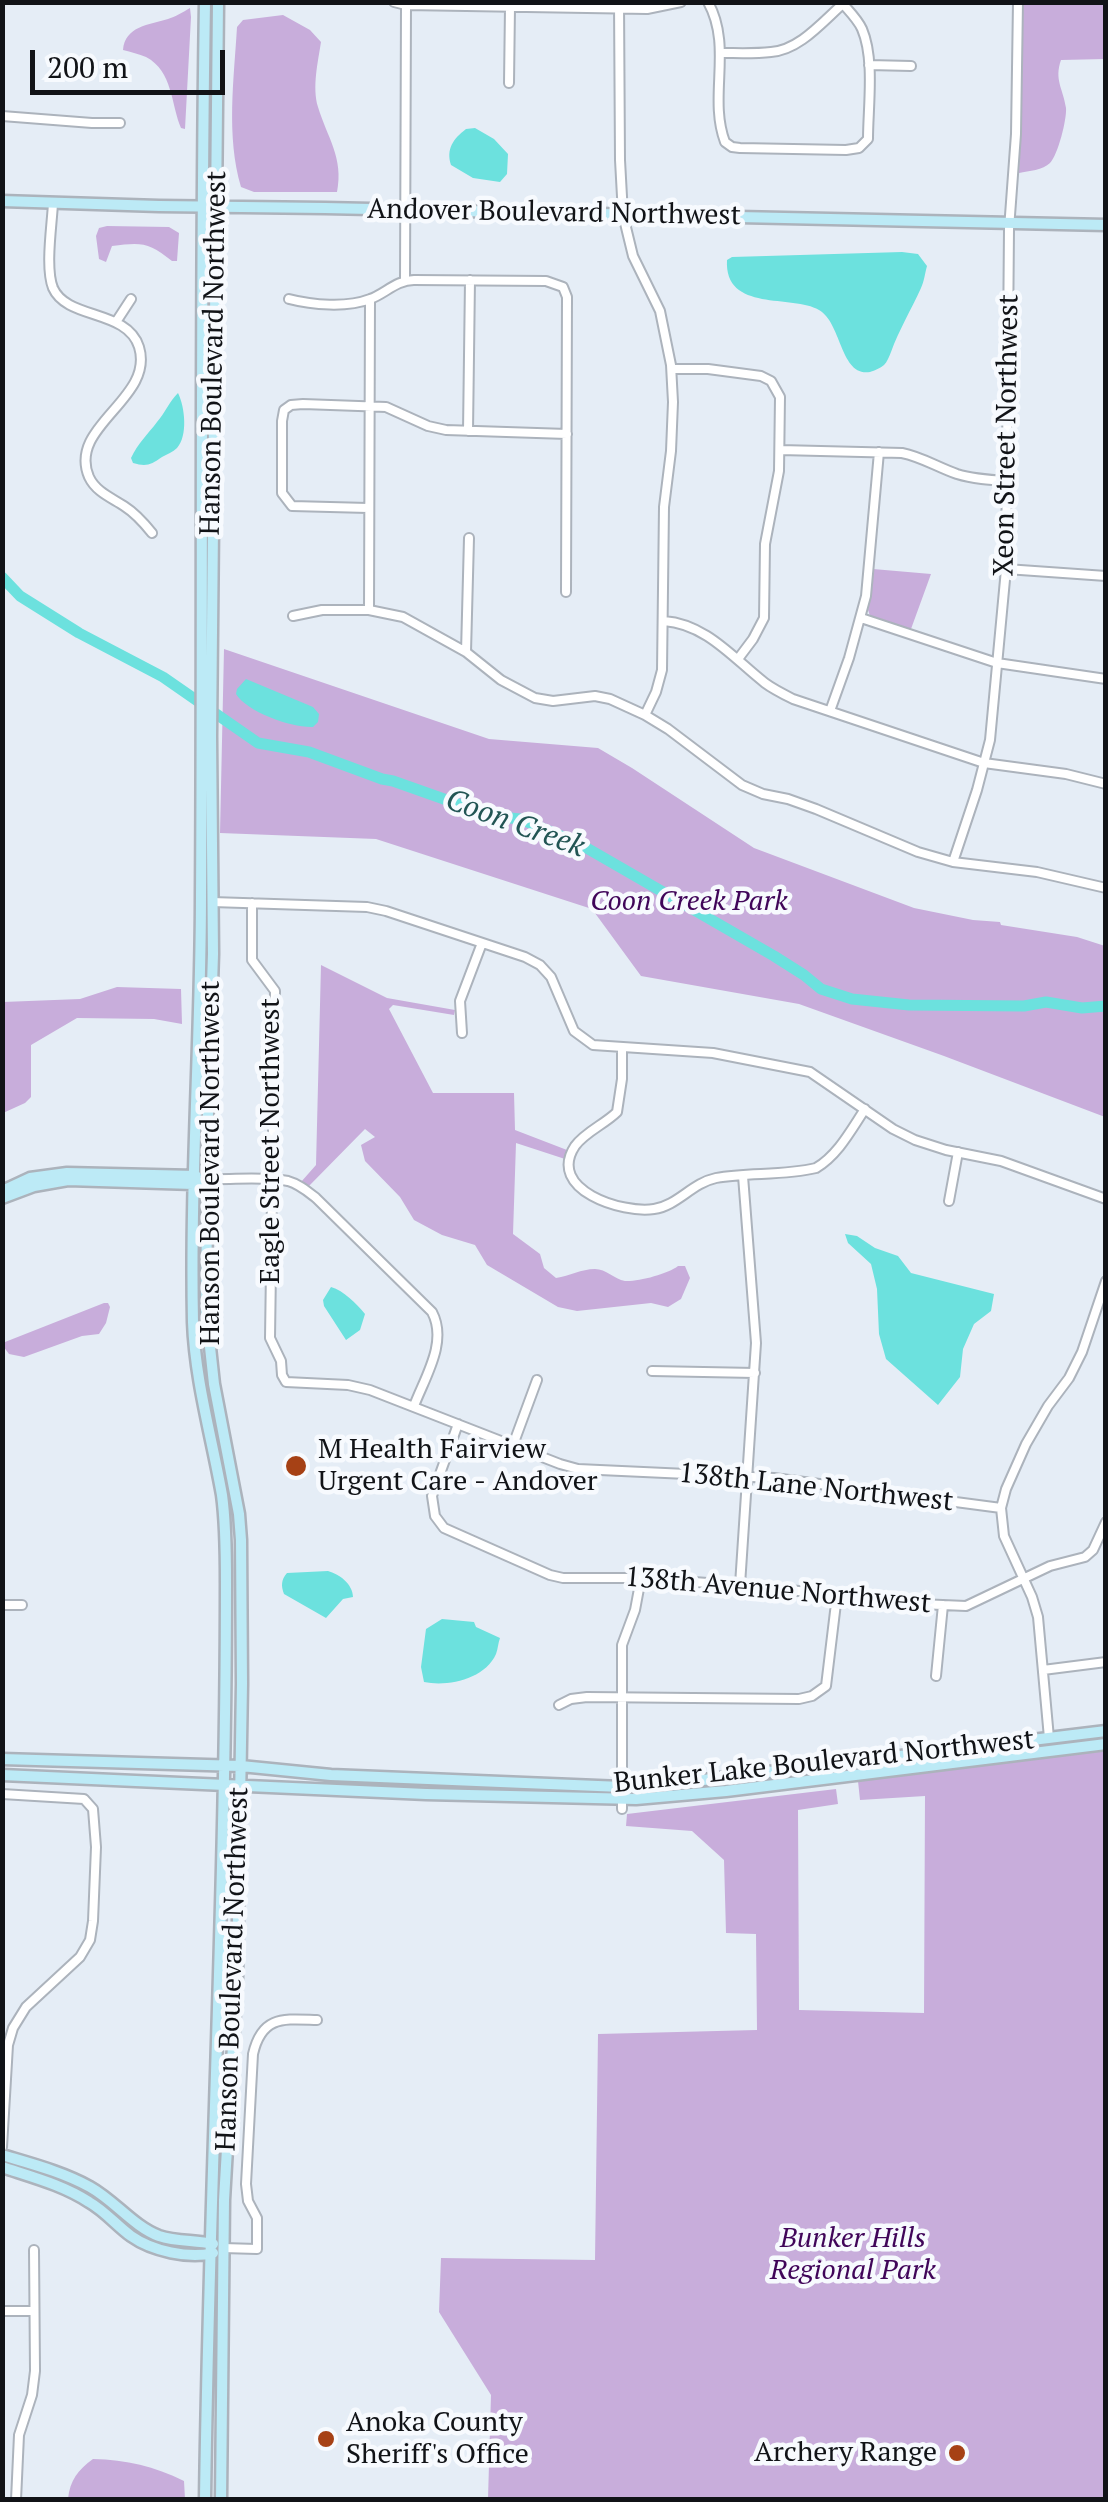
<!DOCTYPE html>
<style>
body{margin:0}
#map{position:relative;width:1108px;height:2502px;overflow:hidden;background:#e5edf6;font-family:"PT Serif",serif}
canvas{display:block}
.frame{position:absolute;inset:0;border:5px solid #111317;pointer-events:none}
.scale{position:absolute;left:30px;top:50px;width:195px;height:45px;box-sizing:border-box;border:5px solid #111317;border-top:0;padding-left:12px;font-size:30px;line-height:35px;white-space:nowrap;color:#111317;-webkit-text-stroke:8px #f7fafe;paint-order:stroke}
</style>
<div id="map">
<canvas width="1108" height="2502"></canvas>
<div class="frame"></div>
<div class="scale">200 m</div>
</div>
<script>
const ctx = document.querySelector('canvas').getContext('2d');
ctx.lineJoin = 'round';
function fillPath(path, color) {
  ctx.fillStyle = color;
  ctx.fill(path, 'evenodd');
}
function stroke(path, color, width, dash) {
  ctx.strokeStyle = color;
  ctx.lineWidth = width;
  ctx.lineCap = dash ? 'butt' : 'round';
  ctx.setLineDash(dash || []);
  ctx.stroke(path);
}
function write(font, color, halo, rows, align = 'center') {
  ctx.font = font + ' "PT Serif",serif';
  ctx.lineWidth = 9;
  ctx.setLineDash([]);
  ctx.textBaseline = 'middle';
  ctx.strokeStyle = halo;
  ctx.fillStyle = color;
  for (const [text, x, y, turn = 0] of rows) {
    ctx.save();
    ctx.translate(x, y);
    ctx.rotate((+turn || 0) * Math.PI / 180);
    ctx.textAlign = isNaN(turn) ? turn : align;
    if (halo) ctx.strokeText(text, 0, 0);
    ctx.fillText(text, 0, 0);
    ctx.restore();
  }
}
fillPath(new Path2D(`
 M1022,3H1105V59L1061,60C1054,80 1063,88 1066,108C1067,119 1058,155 1050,163C1043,170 1029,171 1019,173Z
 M190,8L191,17L185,129L181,128C171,105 173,71 146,57C139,54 131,52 123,50C125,26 149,25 168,19C175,17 183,12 190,8Z
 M283,15L310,30L321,42C318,62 312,87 318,107C327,137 344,158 337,192H254L241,187C226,136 234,79 237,27L243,20Z
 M107,226L169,227L179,233L177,261H172C149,242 141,242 112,246L106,262L99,259L96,236L99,228Z
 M873,569L931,574L911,629L870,616L868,610Z
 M224,649L489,739L598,748L632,768L754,848L914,908L973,920L1000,922L1001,925L1077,937L1105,946V1117L944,1056L799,1004L641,976L592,909L376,839L220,833Z
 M321,965L387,998L455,1010L454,1015L393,1005L389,1009L433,1093H514L515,1130L567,1150L565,1159L516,1143L513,1234L540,1254L544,1268L556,1278C570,1276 581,1269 595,1269C606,1269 614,1279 625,1281C637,1282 668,1274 678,1266H685L690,1278L681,1299L668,1307L651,1303L577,1311L558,1307L487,1265L475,1245L442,1235L414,1220L400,1197L365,1161L361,1145L375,1137L365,1129L308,1187L301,1182L316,1165Z
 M117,987L181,989L182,1024L154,1019L77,1018L31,1045V1097L25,1103L3,1113V1002L80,999Z
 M104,1303H108L110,1307L106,1323L99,1334L82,1336L24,1357L9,1354L3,1346L5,1342Z
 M1105,1751V2499H488L491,2395L439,2312L441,2258L595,2260L598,2034L757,2030L756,1934L726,1933L724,1860L692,1831L626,1826L627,1814L836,1789L838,1804L798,1810L799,2010L924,2013L925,1796L860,1800L858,1781Z
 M93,2459C127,2460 154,2466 184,2481L185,2499H68C70,2480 78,2470 93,2459Z`), '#c8addb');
fillPath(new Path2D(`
 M475,128L494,139L508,154L507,174L500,182L473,178L451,165C446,149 453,139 466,129Z
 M902,252L918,254L927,266C925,273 924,282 921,288C911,310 899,330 891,352C889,357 887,362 884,365C881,368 873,371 870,372C840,377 842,323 819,310C793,294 724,313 727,260L732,257Z
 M178,393C185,407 188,436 177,448C173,452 167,454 162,457C151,465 146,467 133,463L131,458C138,443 148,434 157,422C165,413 169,402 178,393Z
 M246,679L313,707L319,714L318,722L313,727C292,728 247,712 236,694L237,689Z
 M845,1234L857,1236L875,1248L898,1256L911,1273L994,1294L991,1311L974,1324L963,1349L960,1377L938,1405L886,1359L879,1334L877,1289L871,1264L848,1243Z
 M331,1287C344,1291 356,1303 365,1314L360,1330L346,1340L324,1306L323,1300Z
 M328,1571C339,1574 353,1584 353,1597L343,1599L326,1618L284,1594C281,1586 281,1580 287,1573Z
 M442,1619L474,1622L476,1627L500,1638C498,1643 498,1649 496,1654C485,1679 448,1687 424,1682L421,1667L426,1629Z`), '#6ce1de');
stroke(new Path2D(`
 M2,577L20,596L79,633L163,677L258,743L309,752L382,779L393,781L492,816L520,819L578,843L774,956L804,975L821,989L852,999L909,1005L1024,1006L1046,1002L1082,1008L1106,1006`), '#6ce1de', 11);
const street = new Path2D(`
 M394,2L406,5L647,9L681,2
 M619,2L620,160L623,215L633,256L660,311L671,365L673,402L671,451L664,507L662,670L656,692L645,715
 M708,2C733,47 708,97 725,142L732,147L740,148L846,150L859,148L868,139C868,107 875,59 862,29C858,20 850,12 843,4
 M721,53C737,53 754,54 771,52C800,50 823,21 845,2
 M869,65L911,66
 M509,83L510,7
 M2,116L92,123H120
 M53,203C52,225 45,268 53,288C67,320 127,309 139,347C155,399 67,426 89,477C96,492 112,498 124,506C135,513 144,523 152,533
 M405,280L406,5
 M289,299C312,305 347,308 370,299C385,294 396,280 414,280L546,281L563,287L567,297L566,592
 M116,322L131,299
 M672,369H708L761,376L771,381L780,397L779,471L765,544L764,618L753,639L738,659
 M468,431L470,280
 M780,450L902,453C922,457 937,467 957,474C973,479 990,480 1007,481
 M368,508L292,506L282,493V421L284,410L291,405L303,404L386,407L428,426L446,430L567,434
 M1006,569L1106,576
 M369,610L370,299
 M293,616L322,610H369L403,617L466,652L501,680L535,698L553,701L595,696L610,699L645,715L668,729L742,785L763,794L788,799L816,809L918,852L953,862L1037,872L1106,888
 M861,618L997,663L1106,679
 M664,621C706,624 733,658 765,683C773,689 783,694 793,699L984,763L1066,774L1106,784
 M466,652L469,538
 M830,711L849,658L866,596L879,452
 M953,862L977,790L990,740L1006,569L1009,229L1016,134L1018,2
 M212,902L367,907L386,911L525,957L540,965L551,977L574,1031L593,1045L713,1053L810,1072L893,1129L915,1140L946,1150L1001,1161L1106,1199
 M252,903V960L275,991L270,1338L281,1361L282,1375L286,1382L348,1385L370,1390L560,1464L578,1469L774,1478L1001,1508
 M462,1033L460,1001L482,943
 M622,1048V1079L617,1112C605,1124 585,1132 575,1146C546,1190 623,1214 654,1209C677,1206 692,1183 716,1178C748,1172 783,1176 816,1168C838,1155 851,1130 865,1109
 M207,1179C233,1180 262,1176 288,1181C299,1184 307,1191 316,1198L432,1312C448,1342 425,1377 414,1406
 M949,1201L958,1152
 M652,1371L755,1373
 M458,1424L432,1496L435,1516L444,1528L550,1575L563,1578H641L774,1588L896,1603L966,1606L1050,1566L1085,1557L1093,1550L1106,1522
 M513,1445L537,1380
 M740,1585L756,1343L743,1176
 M2,1605H22
 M1043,1670L1106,1662
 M936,1676L943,1605
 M559,1705L571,1699L587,1697L799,1699L812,1696L826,1686L837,1595
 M1049,1738L1038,1617L1032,1597L1004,1536L1001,1508L1006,1489L1026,1444L1048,1406L1069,1378L1082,1352L1106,1281
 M2,1794L84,1799L93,1809L96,1847L93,1921L90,1940L80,1957L26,2007L13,2028L8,2045L2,2147
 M622,1809V1645L635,1610L641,1578
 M223,2248L257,2249V2218L248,2201L246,2184L253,2054C262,2015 284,2019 317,2020
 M2,2311H34
 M16,2500L19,2435L32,2395L35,2371L34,2250`);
const secondary = new Path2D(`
 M218,2L211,736L213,954L208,1110L206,1310L214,1384L239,1514L241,1540L242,1684L237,1977L224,2200L221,2500
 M2,201L159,206L325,208L1106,225
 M2,1191L30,1178L67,1173L196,1176
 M2,1198L34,1186L68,1180L193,1184L198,1182
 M2,1759L241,1766L331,1775L622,1787L695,1781L1106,1731
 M2,1775L426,1794L636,1799L726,1791L1106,1744
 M2,2155C32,2164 63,2172 90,2187C115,2201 133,2226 159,2236C177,2242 195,2240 213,2244
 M2,2167C32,2177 63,2185 89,2202C105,2211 117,2226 131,2236C152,2251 189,2259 213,2253
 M205,2500C209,2194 226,1888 226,1583C226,1554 226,1524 222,1495C212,1438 195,1380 193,1322C190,1179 201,1037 201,895C203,597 200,300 205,2`);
stroke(street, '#acb3bc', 12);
stroke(secondary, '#acb3bc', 15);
stroke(street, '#fff', 8);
stroke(secondary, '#bceaf6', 10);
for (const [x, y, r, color] of [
 [296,1466,12,"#a64115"],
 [326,2439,10,"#a64115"],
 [957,2453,10,"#a64115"]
]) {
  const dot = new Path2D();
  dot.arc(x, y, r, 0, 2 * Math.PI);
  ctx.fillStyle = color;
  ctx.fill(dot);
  stroke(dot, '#f7fafe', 4);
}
write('28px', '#111317', '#f7fafe', [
 ["Andover Boulevard Northwest",554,213,1],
 ["Hanson Boulevard Northwest",214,353,-89],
 ["Xeon Street Northwest",1007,435,-89],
 ["Eagle Street Northwest",271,1141,-90],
 ["Hanson Boulevard Northwest",211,1163,-90],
 ["138th Lane Northwest",816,1488,6],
 ["138th Avenue Northwest",778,1591,5],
 ["Bunker Lake Boulevard Northwest",824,1762,-6],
 ["Hanson Boulevard Northwest",233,1969,-88]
]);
write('italic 28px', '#400559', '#f7fafe', [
 ["Coon Creek Park",689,902],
 ["Bunker Hills",853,2239],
 ["Regional Park",853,2271]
]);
write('28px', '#111317', '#f7fafe', [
 ["M Health Fairview",318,1450],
 ["Urgent Care - Andover",318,1482],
 ["Anoka County",346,2423],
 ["Sheriff's Office",346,2455],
 ["Archery Range",937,2453,"right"]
], 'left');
write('italic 30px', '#225554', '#f7fafe', [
 ["Coon Creek",515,824,20]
]);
</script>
